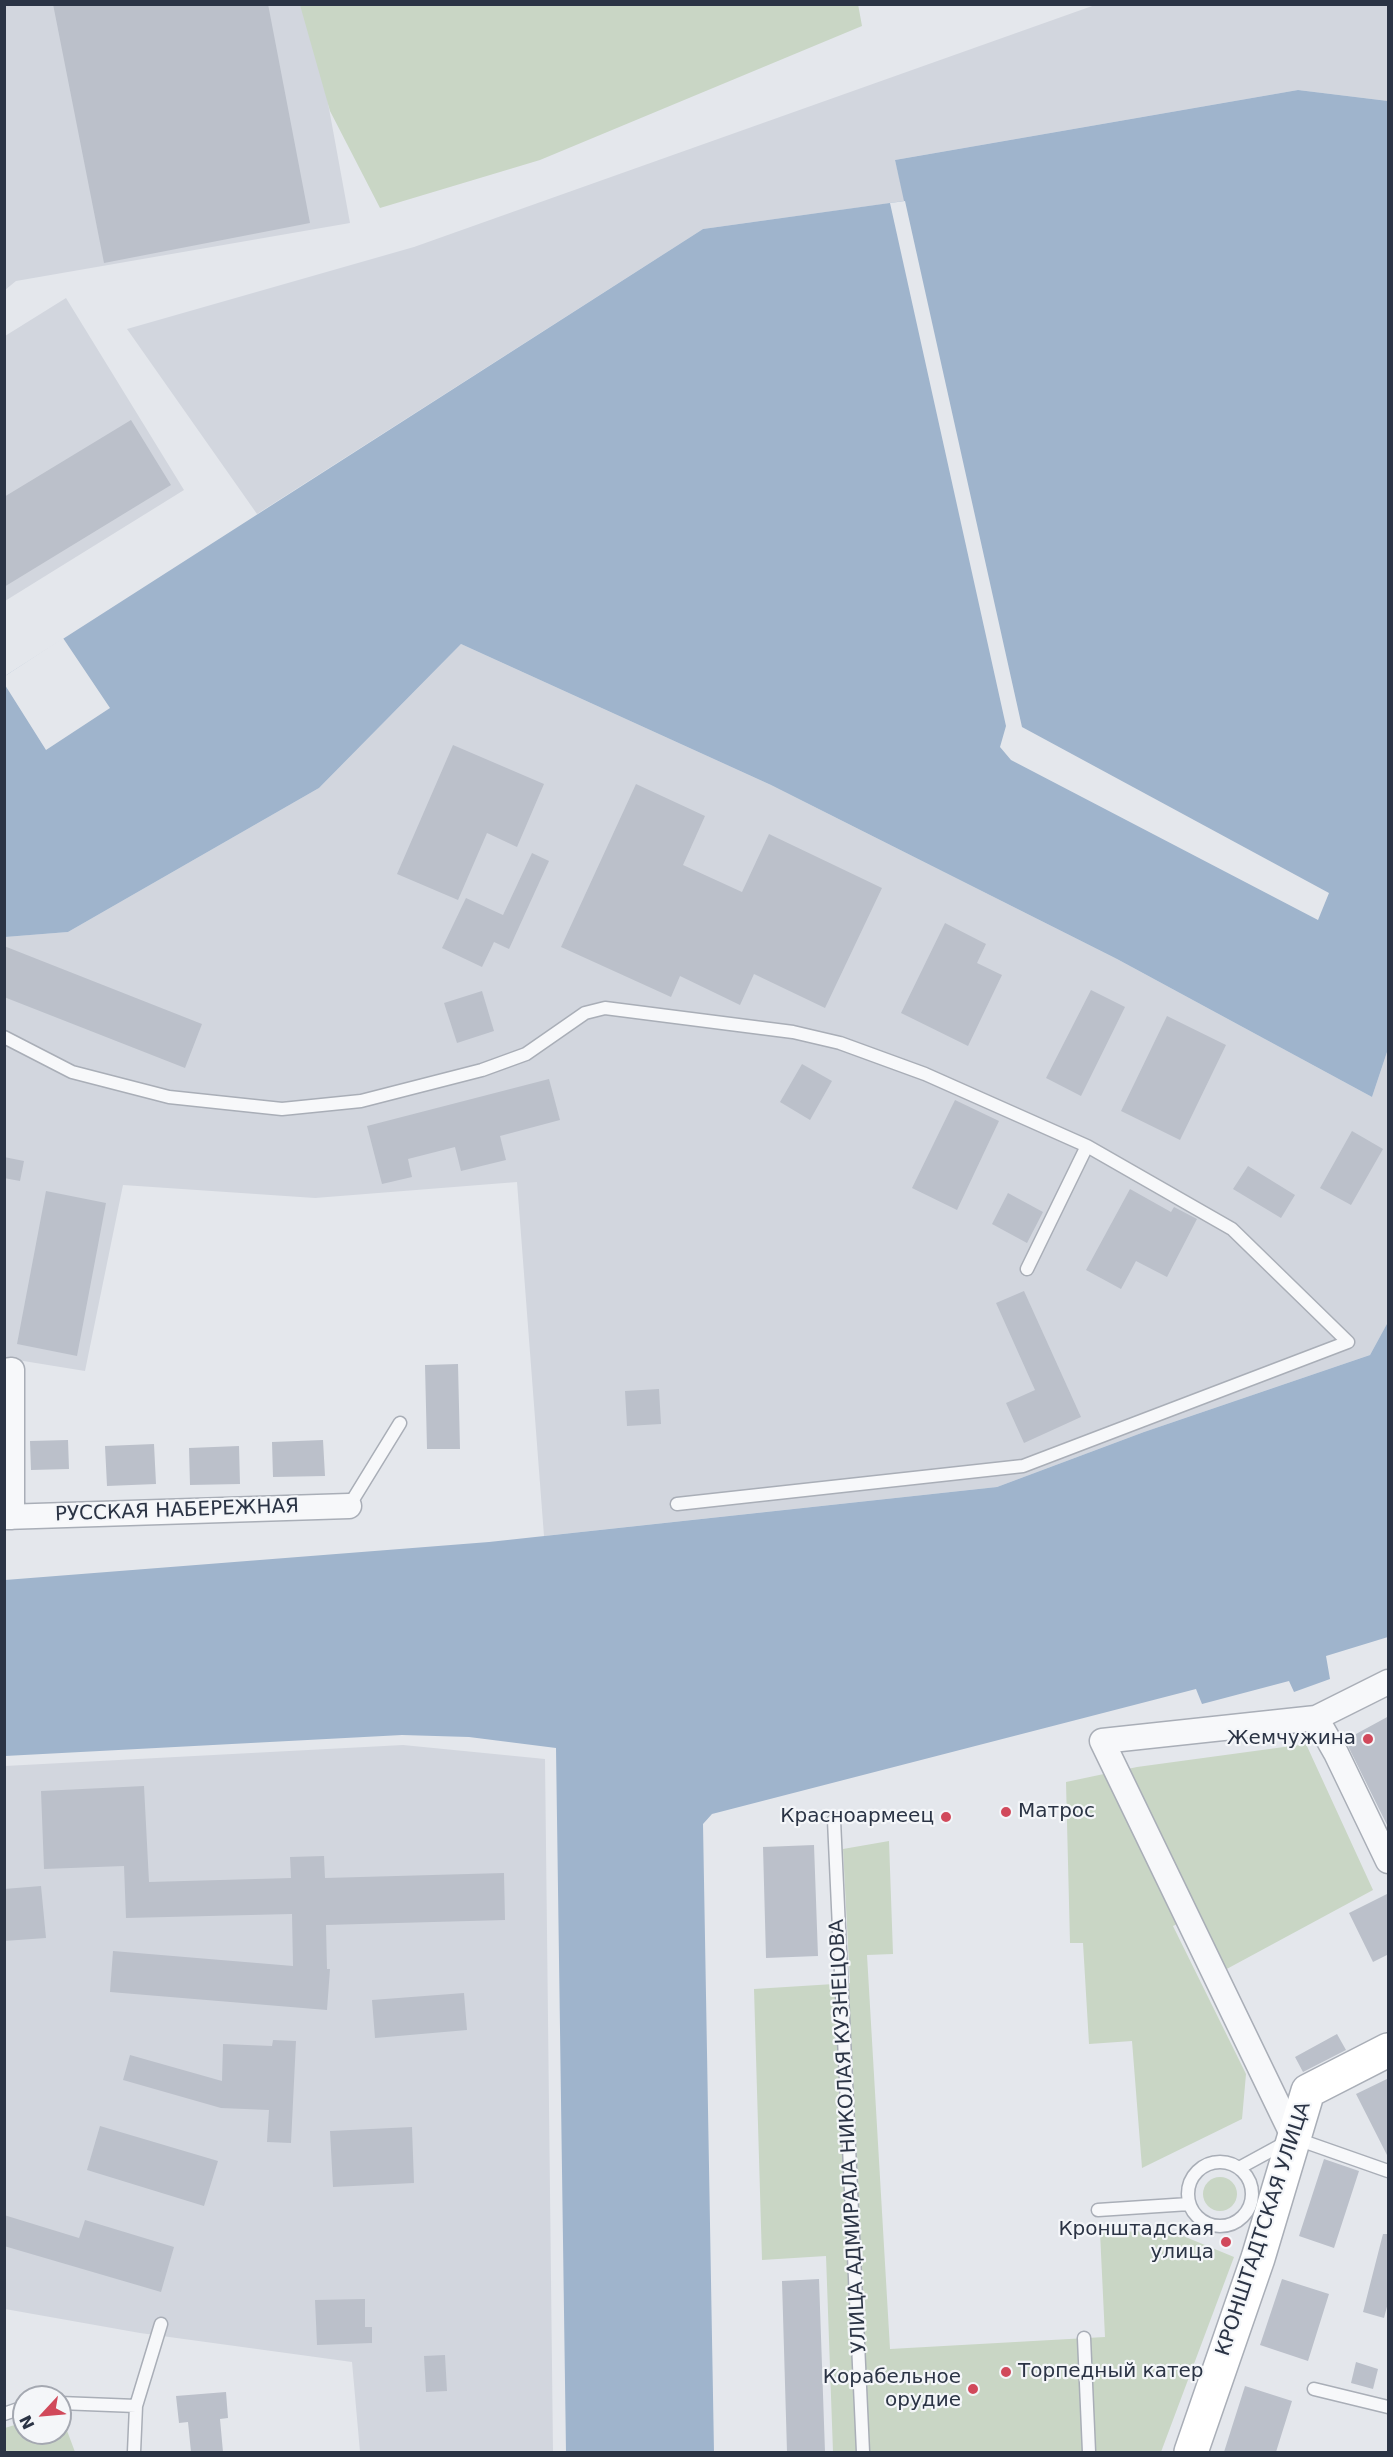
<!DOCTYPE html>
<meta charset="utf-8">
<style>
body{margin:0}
#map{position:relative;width:1393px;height:2457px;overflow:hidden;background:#e4e7ec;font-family:"DejaVu Sans",sans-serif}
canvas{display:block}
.frame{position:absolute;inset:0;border:6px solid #2b3445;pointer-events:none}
.north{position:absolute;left:12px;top:2385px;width:60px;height:60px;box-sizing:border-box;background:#f4f6f9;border:2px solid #a4a8b1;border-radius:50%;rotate:244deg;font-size:16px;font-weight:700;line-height:24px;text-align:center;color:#2b3445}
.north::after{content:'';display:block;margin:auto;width:21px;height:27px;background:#d1495b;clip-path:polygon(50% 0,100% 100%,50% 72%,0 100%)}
</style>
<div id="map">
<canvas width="1393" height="2457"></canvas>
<div class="frame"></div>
<div class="north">N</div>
</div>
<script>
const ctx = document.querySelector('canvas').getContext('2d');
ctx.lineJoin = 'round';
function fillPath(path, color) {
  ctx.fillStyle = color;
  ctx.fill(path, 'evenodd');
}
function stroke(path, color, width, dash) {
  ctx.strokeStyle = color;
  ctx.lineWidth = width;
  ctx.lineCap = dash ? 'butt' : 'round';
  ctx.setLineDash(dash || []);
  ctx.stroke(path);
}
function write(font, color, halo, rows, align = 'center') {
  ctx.font = font + ' "DejaVu Sans",sans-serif';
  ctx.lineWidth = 4.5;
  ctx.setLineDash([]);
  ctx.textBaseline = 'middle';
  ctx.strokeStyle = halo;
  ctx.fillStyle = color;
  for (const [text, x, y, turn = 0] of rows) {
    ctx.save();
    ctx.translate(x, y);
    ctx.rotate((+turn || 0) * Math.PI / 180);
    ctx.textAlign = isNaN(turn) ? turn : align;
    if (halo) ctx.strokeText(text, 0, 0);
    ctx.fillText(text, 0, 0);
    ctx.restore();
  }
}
fillPath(new Path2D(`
 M5,5H310L350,223L16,281L5,290Z
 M1095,5H1388V101L1298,90L895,160L905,201L703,229L257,514L127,329L414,247Z
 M66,298L184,490L5,601V336Z
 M461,644L771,785L1117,959L1372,1097L1388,1049V1322L1370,1355L1144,1432L997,1487L544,1536L517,1182L315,1198L123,1185L85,1371L5,1358L4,937L68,932L319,788Z
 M403,1745L545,1759L553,2452H360L352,2362L140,2333L5,2309V1766Z`), '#d2d6de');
fillPath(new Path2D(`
 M858,4L862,26L540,160L380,208L330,111L300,5Z
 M1306,1744L1373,1890L1223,1971L1198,1914L1173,1926L1246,2074L1242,2119L1142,2168L1132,2041L1089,2044L1083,1943H1070L1066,1782L1137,1767Z
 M889,1841L893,1954L867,1955L890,2349L1105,2337L1100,2232L1171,2231L1234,2257L1161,2452H833L826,2256L762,2260L754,1989L850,1983L843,1849Z
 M1203 2194a17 17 0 1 1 34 0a17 17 0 1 1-34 0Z
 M60,2420H63L75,2452H5V2428L24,2422V2433H60Z`), '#c9d6c5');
fillPath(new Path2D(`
 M1298,90L1388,101V1049L1372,1097L1117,959L771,785L461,644L319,788L68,932L5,937V676L703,229L904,201L895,160Z
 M1388,1322V1637L1326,1656L1330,1679L1294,1692L1289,1681L1202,1704L1196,1689L712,1814L703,1824L714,2452H566L556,1748L469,1737L402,1735L5,1756V1580L489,1542L997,1487L1144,1432L1370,1355Z`), '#9fb4cc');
fillPath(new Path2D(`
 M905,201L1022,727L1329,893L1318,920L1011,760L1000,747L1006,726L890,203Z
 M63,638L110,708L46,750L5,685V676Z`), '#e4e7ec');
fillPath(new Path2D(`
 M53,4H268L310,223L104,263Z
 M131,420L171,485L4,587V497Z
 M453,745L544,784L517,847L487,833L458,900L397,874Z
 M636,784L705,816L683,865L742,892L769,834L882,888L825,1008L754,974L740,1005L680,976L671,997L561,947Z
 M532,853L549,861L509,949L494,942L482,967L442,948L466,898L503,915Z
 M945,923L986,944L977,963L1002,975L968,1046L901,1013Z
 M4,946L202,1024L185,1068L4,997Z
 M1091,990L1125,1007L1081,1096L1046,1078Z
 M482,991L494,1031L457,1043L444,1003Z
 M1167,1016L1226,1045L1180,1140L1121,1111Z
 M802,1064L832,1081L810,1120L780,1102Z
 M549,1079L560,1120L500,1136L506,1160L461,1171L455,1147L408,1159L412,1177L382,1184L367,1126Z
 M955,1100L999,1121L957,1210L912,1188Z
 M1352,1131L1383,1149L1351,1205L1320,1188Z
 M4,1157L24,1161L20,1181L4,1178Z
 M1248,1166L1295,1195L1281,1218L1233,1189Z
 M1130,1189L1171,1212L1174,1207L1197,1219L1167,1277L1136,1261L1121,1289L1086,1270Z
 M46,1191L106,1203L77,1356L17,1344Z
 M1008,1193L1043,1212L1027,1243L992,1224Z
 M1024,1291L1081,1417L1024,1443L1006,1403L1035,1390L996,1303Z
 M458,1364L460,1449H427L425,1365Z
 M659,1389L661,1424L627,1426L625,1391Z
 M68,1440L69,1469L31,1470L30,1441Z
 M323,1440L325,1476L273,1477L272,1442Z
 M154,1444L156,1484L107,1486L105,1446Z
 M239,1446L240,1484L190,1485L189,1448Z
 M1389,1716V1829L1345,1740Z
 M144,1786L149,1882L291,1878L290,1857L324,1856L325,1878L504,1873L505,1920L326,1925L327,1969H330L327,2010L110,1992L113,1951L293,1966L292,1914L126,1918L124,1866L44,1869L41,1791Z
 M814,1845L818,1956L766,1958L763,1847Z
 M41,1886L46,1938L4,1941V1889Z
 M1389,1893V1954L1373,1962L1349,1913Z
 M464,1993L467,2030L375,2038L372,2000Z
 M1337,2034L1346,2050L1303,2072L1295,2057Z
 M273,2040L296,2041L291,2143L267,2142L269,2110L221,2108L123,2080L130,2055L222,2081L223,2044L272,2046Z
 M1389,2078V2159L1356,2094Z
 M100,2126L218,2161L204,2206L87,2170Z
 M412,2127L414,2183L333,2187L330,2131Z
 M1324,2159L1359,2171L1334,2248L1299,2236Z
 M4,2215L79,2238L85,2220L174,2247L161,2292L4,2246Z
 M1383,2234H1389V2299L1384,2318L1363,2312Z
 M819,2279L825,2452H787L782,2281Z
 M1282,2279L1329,2294L1308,2361L1260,2345Z
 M365,2299V2327H372V2343L317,2345L315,2300Z
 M445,2355L447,2391L426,2392L424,2356Z
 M1356,2362L1378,2369L1373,2389L1351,2383Z
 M1245,2386L1292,2401L1276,2452H1224Z
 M226,2392L228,2418L220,2419L223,2452H191L188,2422L179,2423L176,2396Z`), '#bbc0ca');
const lane = new Path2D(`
 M4,1037L72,1072L169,1097L282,1109L361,1101L482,1070L526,1054L585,1013L605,1008L793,1032L840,1043L925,1074L1087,1146L1027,1269
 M677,1504L1023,1466L1348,1342L1232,1229L1087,1146
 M349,1506L400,1423
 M834,1820L863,2452
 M1188 2194a32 32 0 1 1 64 0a32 32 0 1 1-64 0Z
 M1239,2168L1294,2138L1388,2171
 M1098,2210L1189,2204
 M1084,2338L1089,2452
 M1314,2389L1388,2407
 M60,2403L136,2406
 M4,2414L24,2407
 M134,2452L136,2406L161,2324`);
const street = new Path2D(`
 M4,1371L12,1370V1517
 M4,1517L349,1506
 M1316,1718L1336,1753L1388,1861
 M1294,2138L1102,1741L1316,1718L1388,1682`);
const secondary = new Path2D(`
 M1191,2452L1258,2258L1308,2091L1388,2050`);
stroke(lane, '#a9aeb7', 15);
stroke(street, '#a9aeb7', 27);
stroke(secondary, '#a9aeb7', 36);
stroke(lane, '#f7f8fa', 12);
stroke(street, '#f7f8fa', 24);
stroke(secondary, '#fff', 33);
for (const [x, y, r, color] of [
 [1368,1739,6,"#d1495b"],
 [1006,1812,6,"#d1495b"],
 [946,1817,6,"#d1495b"],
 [1226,2242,6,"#d1495b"],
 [1006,2372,6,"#d1495b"],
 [973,2389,6,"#d1495b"]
]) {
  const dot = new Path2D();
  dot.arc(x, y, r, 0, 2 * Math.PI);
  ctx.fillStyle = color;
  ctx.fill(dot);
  stroke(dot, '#f4f6f9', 2);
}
write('20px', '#2b3445', '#f4f6f9', [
 ["РУССКАЯ НАБЕРЕЖНАЯ",177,1511,-2],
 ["УЛИЦА АДМИРАЛА НИКОЛАЯ КУЗНЕЦОВА",849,2136,-93],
 ["КРОНШТАДТСКАЯ УЛИЦА",1264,2229,-72]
]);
write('20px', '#2b3445', '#f4f6f9', [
 ["Жемчужина",1356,1739],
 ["Матрос",1018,1812,"left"],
 ["Красноармеец",934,1817],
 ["Кронштадская",1214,2230],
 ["улица",1214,2253],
 ["Торпедный катер",1018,2372,"left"],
 ["Корабельное",961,2378],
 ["орудие",961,2401]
], 'right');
</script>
